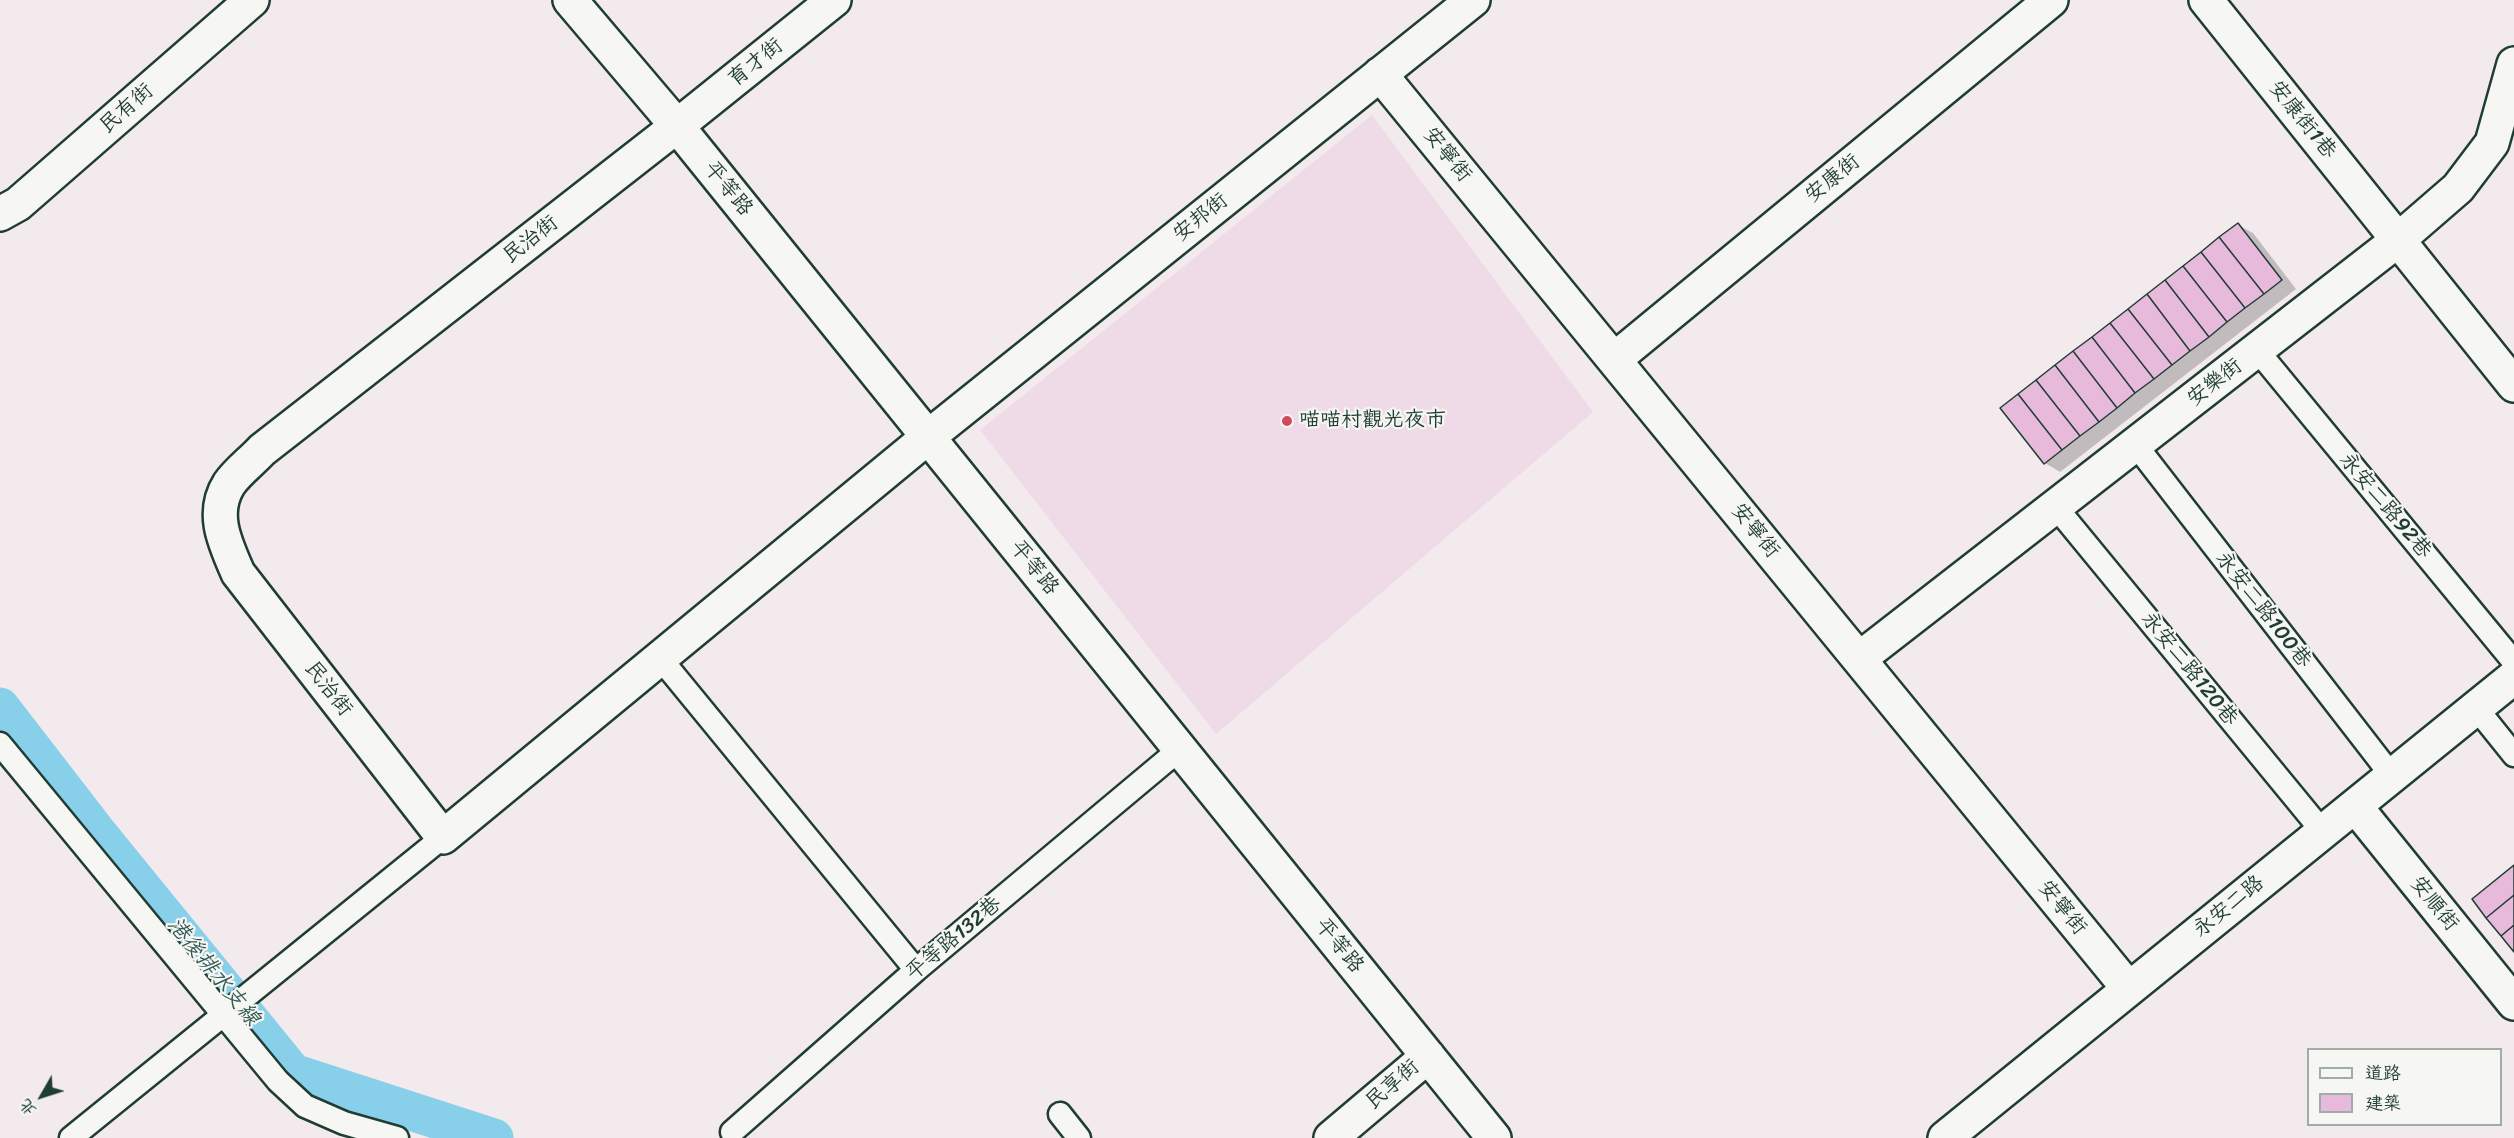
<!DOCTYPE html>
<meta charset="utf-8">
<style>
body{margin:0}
#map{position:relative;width:2514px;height:1138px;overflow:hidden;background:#f3eaed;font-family:Sriracha,"LXGW WenKai TC",sans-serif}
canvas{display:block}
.legend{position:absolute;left:2307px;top:1048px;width:195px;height:78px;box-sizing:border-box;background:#f6f6f2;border:2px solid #a0aca6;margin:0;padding:8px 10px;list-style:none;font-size:18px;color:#1f3d34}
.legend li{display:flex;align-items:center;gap:12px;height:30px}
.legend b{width:30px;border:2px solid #a0aca6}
.north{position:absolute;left:12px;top:1066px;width:60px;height:60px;-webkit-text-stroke:4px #f6f6f2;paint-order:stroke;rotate:231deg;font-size:16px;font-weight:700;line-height:24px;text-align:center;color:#1f3d34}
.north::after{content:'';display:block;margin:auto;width:21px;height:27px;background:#1f3d34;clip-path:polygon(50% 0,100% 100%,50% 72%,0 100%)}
</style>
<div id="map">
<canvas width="2514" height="1138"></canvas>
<ul class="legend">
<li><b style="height:8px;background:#f6f6f2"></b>道路</li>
<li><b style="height:16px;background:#e7b9db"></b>建築</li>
</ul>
<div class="north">北</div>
</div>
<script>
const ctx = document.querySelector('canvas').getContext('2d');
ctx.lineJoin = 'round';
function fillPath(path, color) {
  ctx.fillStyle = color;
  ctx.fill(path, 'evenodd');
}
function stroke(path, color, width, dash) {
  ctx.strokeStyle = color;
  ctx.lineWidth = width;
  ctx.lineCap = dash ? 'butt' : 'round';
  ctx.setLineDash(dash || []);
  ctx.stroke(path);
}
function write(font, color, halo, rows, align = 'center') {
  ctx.font = font + ' Sriracha,"LXGW WenKai TC",sans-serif';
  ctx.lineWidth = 4.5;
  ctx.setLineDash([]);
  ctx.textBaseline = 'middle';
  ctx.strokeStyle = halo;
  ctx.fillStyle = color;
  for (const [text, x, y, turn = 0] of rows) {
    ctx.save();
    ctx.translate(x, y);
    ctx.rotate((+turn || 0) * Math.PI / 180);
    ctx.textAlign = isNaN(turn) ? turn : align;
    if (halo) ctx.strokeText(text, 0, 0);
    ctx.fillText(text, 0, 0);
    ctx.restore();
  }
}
fillPath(new Path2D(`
 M1372,115L1593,412L1216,734L980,430Z`), '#efdbe8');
fillPath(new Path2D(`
 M2238,225L2253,233L2296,289L2060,472L2045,463Z`), '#0003');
stroke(new Path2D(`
 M0,707L95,830L293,1073L494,1138`), '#88d0e9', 39);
const building = new Path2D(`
 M2238,223L2282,280L2264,294L2219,237Z
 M2219,237L2264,294L2245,308L2201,252Z
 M2201,252L2245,308L2227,322L2183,266Z
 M2183,266L2227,322L2209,337L2165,280Z
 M2165,280L2209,337L2190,351L2147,294Z
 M2147,294L2190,351L2172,365L2128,309Z
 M2128,309L2172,365L2154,379L2110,323Z
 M2110,323L2154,379L2135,393L2092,337Z
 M2092,337L2135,393L2117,408L2073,351Z
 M2073,351L2117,408L2099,422L2055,365Z
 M2055,365L2099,422L2080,436L2036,380Z
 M2036,380L2080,436L2062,450L2018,394Z
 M2018,394L2062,450L2044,464L2000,408Z
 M2514,865V895L2486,918L2472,899Z
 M2514,895V925L2501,936L2486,918Z
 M2514,925V952L2501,936Z`);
fillPath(building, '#e7b9db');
stroke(building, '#1f3d34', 1.5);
const lane = new Path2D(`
 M2257,350L2514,662
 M2135,444L2392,776
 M2055,506L2323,832
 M660,658L916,970
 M2477,709L2514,755
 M0,744L278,1081L305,1106L344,1123L397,1138
 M1060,1114L1079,1138
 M732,1132L916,970L1180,749
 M71,1138L443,837`);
const street = new Path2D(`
 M570,0L677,126L1494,1138
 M834,0L677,126L262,450C252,461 237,472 229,484C210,514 226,545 238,573L443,837L928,437L1473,0
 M2206,0L2514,385
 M1380,74L2129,989
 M0,214L18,204L252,0
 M1615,359L2051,0
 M1859,659L2398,240L2458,188L2492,143L2514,64
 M2355,806L2514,1003
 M1331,1138L1428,1056
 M1945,1138L2514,677`);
stroke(lane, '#1f3d34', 27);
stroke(street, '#1f3d34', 38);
stroke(lane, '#f6f6f2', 22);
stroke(street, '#f6f6f2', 33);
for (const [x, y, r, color] of [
 [1287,421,6,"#d1495b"]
]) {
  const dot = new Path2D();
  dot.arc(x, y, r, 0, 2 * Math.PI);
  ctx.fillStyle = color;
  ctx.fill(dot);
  stroke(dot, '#f6f6f2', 2);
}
write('21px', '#1f3d34', '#f6f6f2', [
 ["育才街",756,63,-39],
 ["民有街",127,109,-41],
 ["安康街1巷",2302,120,51],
 ["安寧街",1447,155,51],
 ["安康街",1833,179,-39],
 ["平等路",728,189,51],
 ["安邦街",1201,218,-39],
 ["民治街",531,240,-38],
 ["安樂街",2215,383,-38],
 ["永安二路92巷",2385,506,50],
 ["安寧街",1755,531,51],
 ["平等路",1034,568,51],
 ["永安二路100巷",2263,610,52],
 ["永安二路120巷",2189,669,51],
 ["民治街",328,689,52],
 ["安順街",2434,904,51],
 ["永安二路",2229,907,-39],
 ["安寧街",2062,908,51],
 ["平等路132巷",954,939,-40],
 ["平等路",1339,946,51],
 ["民享街",1393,1085,-41]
]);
write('21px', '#1f3d34', '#f6f6f2', [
 ["喵喵村觀光夜市",1299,421]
], 'left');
write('italic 22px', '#345a58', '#f6f6f2', [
 ["港後排水支線",213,972,51]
]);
</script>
